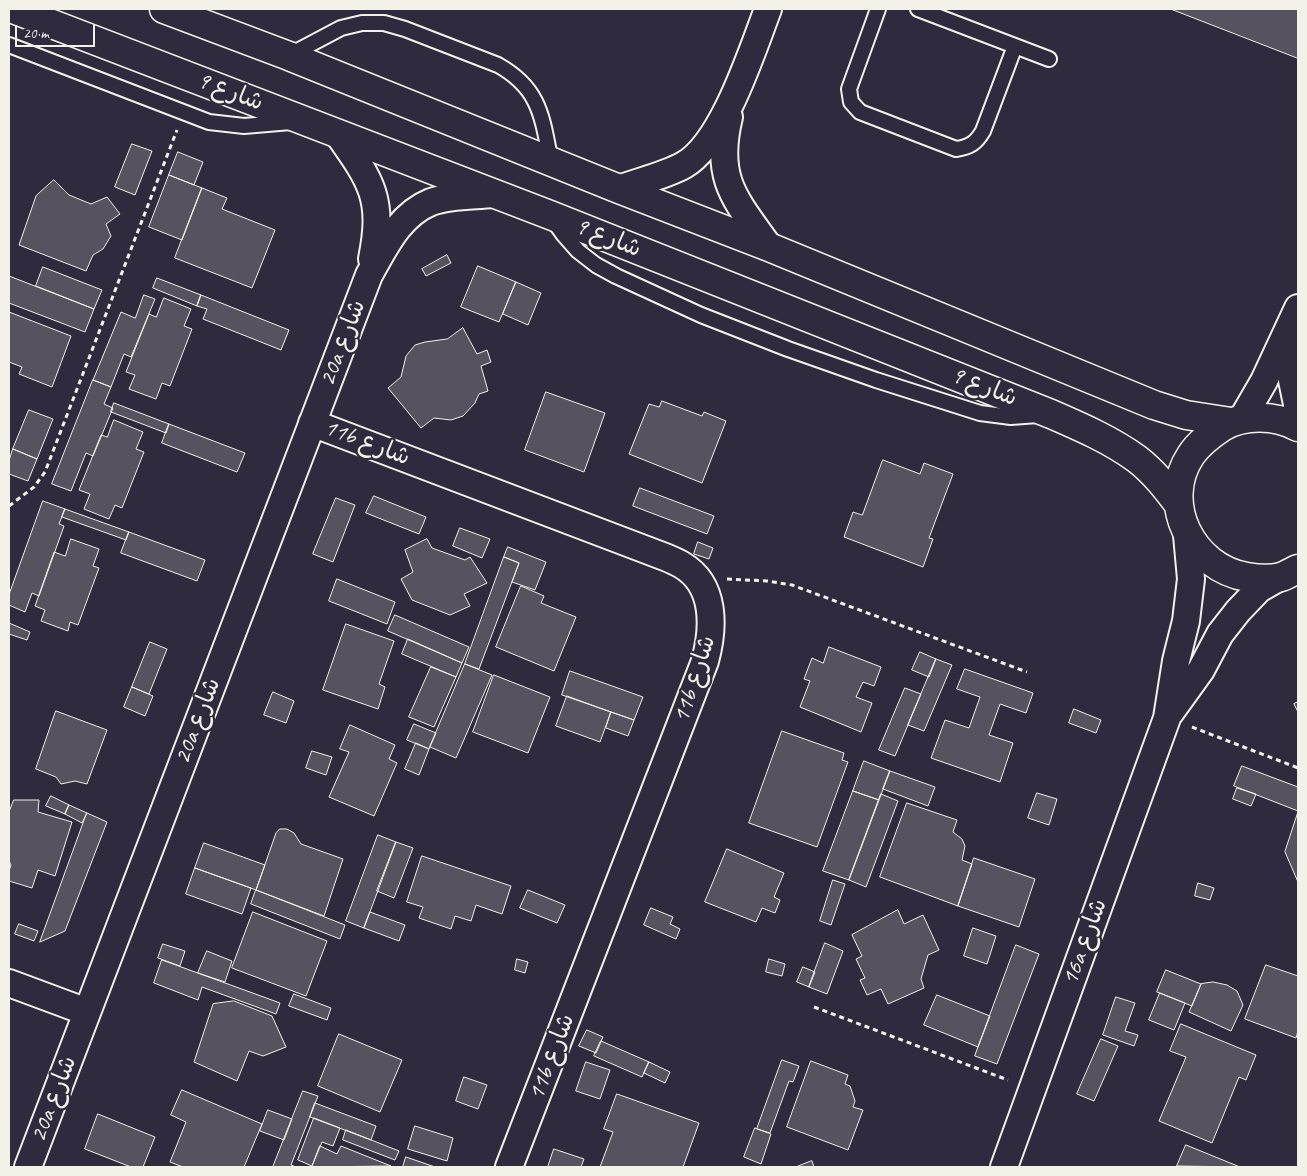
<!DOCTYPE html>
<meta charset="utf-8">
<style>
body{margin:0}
#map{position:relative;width:1307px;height:1176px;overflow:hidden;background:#2f2a3d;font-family:Caveat,sans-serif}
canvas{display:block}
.frame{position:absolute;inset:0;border:10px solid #f4f1e8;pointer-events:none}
.scale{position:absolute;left:15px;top:25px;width:80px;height:22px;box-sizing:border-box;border:2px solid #f4f1e8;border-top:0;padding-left:6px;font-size:15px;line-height:18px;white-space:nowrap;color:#f4f1e8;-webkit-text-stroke:4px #2f2a3d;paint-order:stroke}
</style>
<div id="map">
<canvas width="1307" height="1176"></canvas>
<div class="frame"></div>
<div class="scale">20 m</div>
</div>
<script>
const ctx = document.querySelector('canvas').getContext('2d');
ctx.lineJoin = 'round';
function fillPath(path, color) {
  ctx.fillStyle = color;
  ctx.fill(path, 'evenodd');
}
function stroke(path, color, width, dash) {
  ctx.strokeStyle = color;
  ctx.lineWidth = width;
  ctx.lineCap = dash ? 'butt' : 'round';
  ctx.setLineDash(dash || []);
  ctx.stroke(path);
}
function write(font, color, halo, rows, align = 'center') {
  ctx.font = font + ' Caveat,"Playpen Sans Arabic",sans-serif';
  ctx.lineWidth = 4.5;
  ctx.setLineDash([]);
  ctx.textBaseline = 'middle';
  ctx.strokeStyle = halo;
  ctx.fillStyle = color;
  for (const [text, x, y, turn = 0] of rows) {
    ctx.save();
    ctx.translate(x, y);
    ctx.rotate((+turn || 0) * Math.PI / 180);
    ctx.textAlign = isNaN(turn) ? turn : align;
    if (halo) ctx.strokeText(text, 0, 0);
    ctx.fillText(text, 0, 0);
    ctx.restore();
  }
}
const building = new Path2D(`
 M1171,9H1298V58Z
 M132,144L152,151L135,195L115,187Z
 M178,152L203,162L194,185L169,175Z
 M169,175L202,188L182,240L149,227Z
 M54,180L69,195L91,204L107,197L120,214L106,224L111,236L103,249L93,255L86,271L19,245L36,196Z
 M202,188L227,198L222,209L275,230L252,288L175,258Z
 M447,255L451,263L426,276L422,269Z
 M478,266L516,282L499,322L461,307Z
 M43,267L102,290L94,309L36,286Z
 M9,276L94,309L85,332L9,303Z
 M157,278L201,295L197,306L153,288Z
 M516,282L541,293L528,325L503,314Z
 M144,295L155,299L131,357L124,354L111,387L93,380L121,312L135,318Z
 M201,295L289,330L281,350L203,319L207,309L197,306Z
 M164,298L191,309L184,326L192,329L170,386L162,383L156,399L129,389L135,375L126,372L149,314L156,317Z
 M9,312L71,336L52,387L19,374L22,367L9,362Z
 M463,328L477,354L487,350L491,362L481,366L488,391L479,394L475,403L463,416L451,420L434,418L421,428L388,388L401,377L406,356L415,345L425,342L447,339Z
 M93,380L111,387L104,404L113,408L93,456L86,453L71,491L52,484Z
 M546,392L605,413L584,472L525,450Z
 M662,401L702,416L704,412L726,421L702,483L629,454L649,404L659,407Z
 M114,403L169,424L166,433L111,412Z
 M29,410L53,419L37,459L13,449Z
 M114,420L143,432L136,449L144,452L122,508L115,505L109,519L84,509L90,494L79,490L101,435L107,437Z
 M169,424L245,453L237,472L162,443Z
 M13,449L37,459L28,481L9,474V461Z
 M883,460L920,474L924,463L953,474L929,538L933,539L923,567L844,537L853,512L862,515Z
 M640,488L714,516L707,534L633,506Z
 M374,496L426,517L419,534L366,513Z
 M336,498L355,505L333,562L313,554Z
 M43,501L65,509L59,524L64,526L39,596L32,593L25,612L9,605V595Z
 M65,509L129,532L126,540L62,517Z
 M460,528L490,539L482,558L453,546Z
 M129,532L205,560L197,581L121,553Z
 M71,539L99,549L93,566L99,568L78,625L70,622L68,631L41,621L45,610L35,606L54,552L65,556Z
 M427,539L432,548L465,560L470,557L487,583L464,594L470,606L450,615L412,600L401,579L413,572L405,550Z
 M698,542L713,548L709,559L694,554Z
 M508,547L546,562L535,590L512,582L519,563L504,557Z
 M504,557L519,563L479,669L465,664Z
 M337,579L395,602L387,624L329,601Z
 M521,586L544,596L541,603L576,617L554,671L496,647Z
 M395,615L469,647L462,663L388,631Z
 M9,623L30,632L27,640L9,634Z
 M346,624L394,641L379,684L385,687L378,709L323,690Z
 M408,639L462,663L456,677L402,654Z
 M150,642L167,649L149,694L132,687Z
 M829,647L881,667L874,686L863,682L856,697L872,703L861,732L800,707L810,681L804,679L812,658L823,663Z
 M920,652L936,659L929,677L912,670Z
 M936,659L952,665L924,731L908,725Z
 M465,664L492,675L456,758L430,747Z
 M431,667L456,677L434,727L409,717Z
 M965,669L1033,693L1026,713L1000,704L989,735L1013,743L1000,782L931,758L945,720L969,728L980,697L957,689Z
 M570,671L643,697L634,720L562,695Z
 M494,675L550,697L528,753L473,732Z
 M132,687L153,696L145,716L124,707Z
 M905,688L921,694L895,756L879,750Z
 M273,692L294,701L286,723L264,715Z
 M567,696L611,712L600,742L556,726Z
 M1298,702V712L1294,704Z
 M1074,709L1101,720L1096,733L1069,723Z
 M56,711L107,730L87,784L75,781L61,784L56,777L36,769Z
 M611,712L634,720L628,736L606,728Z
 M414,724L436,733L429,749L407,740Z
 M350,725L395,745L389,759L397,763L374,816L329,797L349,752L340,749Z
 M782,731L844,753L842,760L848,762L817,847L749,823Z
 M416,743L429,749L419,775L405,769Z
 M312,751L332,757L326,775L306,768Z
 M864,761L890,771L879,800L853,791Z
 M1242,766L1298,787V811L1234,786Z
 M890,771L935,787L928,806L883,789Z
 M1237,788L1256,794L1251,806L1233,799Z
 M853,791L879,800L849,880L823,871Z
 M1037,793L1057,799L1049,825L1028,818Z
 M881,794L898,801L866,887L849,880Z
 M51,796L69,805L65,814L46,806Z
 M14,800H39L38,812L72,822L55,876L38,870L32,888L9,881V871L11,865L9,861V812Z
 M907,803L957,820L953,832L962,839L965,846L962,860L972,864L958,906L880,877Z
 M69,805L87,813L82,823L65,814Z
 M1298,812V882L1285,852Z
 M87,813L107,822L65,931L40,942Z
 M280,829H287L294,833L301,844L343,859L324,916L256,890L276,833Z
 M378,835L396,842L364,928L346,921Z
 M396,842L413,848L394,898L377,891Z
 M204,843L265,865L256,890L195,868Z
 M727,849L784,873L774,897L780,900L775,913L762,908L756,922L705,902Z
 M422,856L511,886L502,914L476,905L471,921L455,916L451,929L419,918L423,907L407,902Z
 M974,858L1035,879L1019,927L958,906Z
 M195,868L251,888L242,914L186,894Z
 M833,880L845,884L831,925L820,921Z
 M1198,883L1214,888L1210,900L1195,896Z
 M256,890L345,925L340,939L251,904Z
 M528,890L565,905L557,923L520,908Z
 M651,908L673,917L670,924L680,929L676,939L644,925Z
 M898,910L904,924L923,915L939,950L928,955L921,979L924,988L888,1004L881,989L867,995L860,980L865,978L856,959L862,956L852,935Z
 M253,912L327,941L306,996L232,968Z
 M370,912L405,925L399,941L364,928Z
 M19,924L38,931L34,941L15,934Z
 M973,928L996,936L987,964L964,956Z
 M825,943L843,951L827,994L809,987Z
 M163,944L185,951L180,966L158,958Z
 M1016,945L1039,954L997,1064L975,1056Z
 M207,951L232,961L225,982L198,973Z
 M517,959L528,962L525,973L515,970Z
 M769,959L785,964L782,976L766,972Z
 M162,960L280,1003L276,1014L202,987L198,1000L154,983Z
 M1266,965L1298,976V1031L1296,1038L1245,1019Z
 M803,967L815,972L809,987L797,982Z
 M1166,970L1201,984L1192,1006L1157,992Z
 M1213,982L1227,985L1237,991L1243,1005L1231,1031L1189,1012L1201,984Z
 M1160,993L1185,1003L1174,1030L1149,1020Z
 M294,994L331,1008L327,1020L289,1006Z
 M937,995L990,1016L978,1047L924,1025Z
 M1116,997L1135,1003L1125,1031L1138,1035L1134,1046L1103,1035Z
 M234,1001L272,1016L286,1047L263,1056L249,1051L237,1081L194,1062L213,1004Z
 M1181,1024L1256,1055L1246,1080L1239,1077L1212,1143L1159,1121L1186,1057L1170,1051Z
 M587,1030L603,1037L596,1053L579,1046Z
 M339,1034L402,1060L380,1112L318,1086Z
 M1101,1039L1118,1046L1094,1101L1077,1094Z
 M601,1041L649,1062L642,1077L594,1056Z
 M782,1060L799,1066L793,1082L789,1081L770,1133L757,1129Z
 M811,1061L848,1075L845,1084L850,1086L855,1101L853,1107L863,1110L848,1150L787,1127Z
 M586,1062L610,1070L600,1099L576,1091Z
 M649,1062L670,1072L665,1083L644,1073Z
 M464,1077L487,1085L478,1109L456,1101Z
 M182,1090L262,1124L244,1167H183L170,1162L186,1122L171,1115Z
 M303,1091L318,1096L291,1165L296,1167H273Z
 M617,1094L699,1123L683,1167H600L613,1132L604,1129Z
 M315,1103L376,1126L371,1140L310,1117Z
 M268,1110L292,1119L284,1140L260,1131Z
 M98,1114L155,1137L143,1167H131L85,1149Z
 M314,1118L340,1128L333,1146L322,1142L312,1166L298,1160Z
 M415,1126L453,1138L447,1161L408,1149Z
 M755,1128L771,1134L761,1164L744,1157Z
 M346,1130L399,1151L395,1160L343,1140Z
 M1186,1145L1240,1167L1177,1166Z
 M320,1146L337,1154L341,1146L391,1166L312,1167Z
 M554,1149L584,1159L581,1167H548Z
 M406,1157L435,1167H403Z
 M812,1161L814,1167H796Z`);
fillPath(building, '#56525f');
stroke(building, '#f4f1e8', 1);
const service = new Path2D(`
 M878,9L849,89L851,102L860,112L956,149C970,147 976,143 983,131L1015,46
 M918,9L1049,59
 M9,45L209,122L244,126L291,122
 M290,55L341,28L362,23H384L405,29L498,65C541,89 542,118 551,162
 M553,220L563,234L578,251L596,265L616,276L701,315L788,349L876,380L980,413L1011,417L1038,415`);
const minor = new Path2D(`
 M729,117C714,179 735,199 769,247
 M338,134C372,182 384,199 372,259
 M619,189C640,181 664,176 684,165C723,143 752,51 768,9
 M1297,324L1292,380L1298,409
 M1242,419L1264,381L1298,308
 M312,423L665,557C670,559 677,562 682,565C716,585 714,628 705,661L509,1167
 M1170,713L1201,670L1220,634L1238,611L1259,589L1280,577
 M9,983L87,1012
 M28,1167L369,275C385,247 399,215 431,202C450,195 473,196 493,194
 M1004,1167L1167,718L1176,661L1186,621L1191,579L1187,535`);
const tertiary = new Path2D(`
 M13,9L550,215L1051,414C1081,427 1111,440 1137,459C1154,472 1167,489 1179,505
 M164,9L289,56L619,189L769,247L1154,405L1186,415L1231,422
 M1298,427C1275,415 1245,414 1222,427C1210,435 1199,443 1191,455C1159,503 1192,568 1247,577C1258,579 1270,580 1281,577C1287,575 1293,571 1298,569`);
stroke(service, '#f4f1e8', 18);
stroke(minor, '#f4f1e8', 30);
stroke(tertiary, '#f4f1e8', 31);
stroke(new Path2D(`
 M9,506L34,487L45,472L177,130
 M727,579L767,581L792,585L1027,672
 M1192,727L1298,768
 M814,1007L1008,1080`), '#f4f1e8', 3, [5, 4]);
stroke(service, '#2f2a3d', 14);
stroke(minor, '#2f2a3d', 26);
stroke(tertiary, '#2f2a3d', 28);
write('24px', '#f4f1e8', '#2f2a3d', [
 ["شارع 9",230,92,21],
 ["شارع 9",608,238,22],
 ["20a شارع",343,343,-69],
 ["شارع 9",984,387,22],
 ["11b شارع",367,443,21],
 ["11b شارع",695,679,-72],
 ["20a شارع",198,721,-69],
 ["16a شارع",1085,942,-70],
 ["11b شارع",552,1057,-69],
 ["20a شارع",54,1099,-69]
]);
</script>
